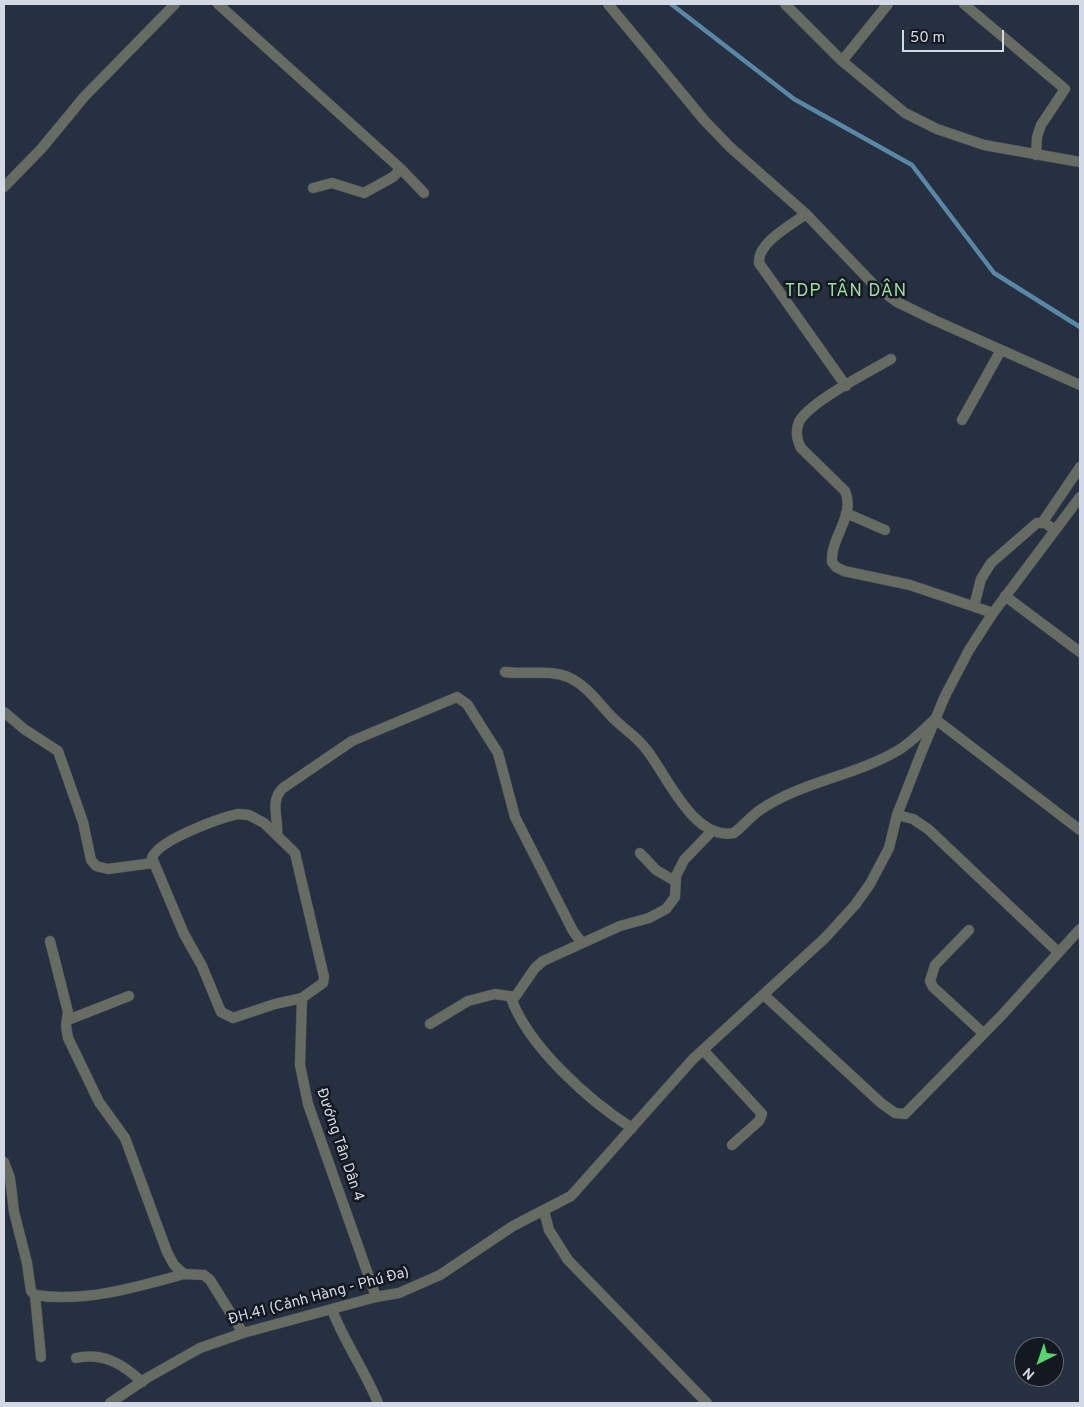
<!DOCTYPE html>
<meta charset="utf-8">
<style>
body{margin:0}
#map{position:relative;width:1084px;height:1407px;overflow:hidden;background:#273041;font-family:Overpass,sans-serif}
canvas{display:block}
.frame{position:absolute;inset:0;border:5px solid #d4dae5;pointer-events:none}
.north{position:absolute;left:1014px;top:1337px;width:50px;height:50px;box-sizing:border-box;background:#141820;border:1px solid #61666f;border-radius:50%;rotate:221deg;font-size:14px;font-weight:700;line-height:20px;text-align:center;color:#d4dae5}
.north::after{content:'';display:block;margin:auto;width:18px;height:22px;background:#57d570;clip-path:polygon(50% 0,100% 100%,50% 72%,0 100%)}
.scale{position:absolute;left:902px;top:30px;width:102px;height:22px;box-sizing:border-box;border:2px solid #d4dae5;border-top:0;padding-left:6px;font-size:15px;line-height:18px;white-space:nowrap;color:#d4dae5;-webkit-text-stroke:4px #141820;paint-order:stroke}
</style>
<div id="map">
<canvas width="1084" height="1407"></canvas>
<div class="frame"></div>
<div class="north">N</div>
<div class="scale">50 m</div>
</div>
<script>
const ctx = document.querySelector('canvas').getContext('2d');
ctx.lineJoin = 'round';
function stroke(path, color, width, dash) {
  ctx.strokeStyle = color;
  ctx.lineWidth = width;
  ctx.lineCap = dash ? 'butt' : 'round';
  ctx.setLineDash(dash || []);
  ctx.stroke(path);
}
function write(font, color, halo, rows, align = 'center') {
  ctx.font = font + ' Overpass,sans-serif';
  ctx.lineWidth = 5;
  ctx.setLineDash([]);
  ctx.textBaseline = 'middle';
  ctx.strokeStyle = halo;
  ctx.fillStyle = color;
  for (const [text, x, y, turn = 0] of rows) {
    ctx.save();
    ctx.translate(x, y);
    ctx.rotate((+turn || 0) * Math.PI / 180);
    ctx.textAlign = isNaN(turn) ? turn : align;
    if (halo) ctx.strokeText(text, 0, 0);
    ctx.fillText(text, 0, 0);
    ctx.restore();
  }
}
stroke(new Path2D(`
 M671,4L794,99L912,165L994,273L1080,327`), '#5988a7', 4.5);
const minor = new Path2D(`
 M218,4L401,169L393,177L364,193L332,183L313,188
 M608,4L704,120L730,147L806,214L874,285L897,302L934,320L1080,385
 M785,4L842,61L905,113L937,129L984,145L1080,162
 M964,4L1065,89L1041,125L1037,137L1036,155
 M842,61L888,4
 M401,169L424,193
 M4,187L42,148L84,97L175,4
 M806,214C791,225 757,243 759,263L846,386
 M891,359C869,372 809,402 799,422C795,431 797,440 801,448L845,491C856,515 830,538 832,562L836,567L844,571L910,585L993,613
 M962,420L1001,350
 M846,513L885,530
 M1042,523L1080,467
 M1005,596L1080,652
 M974,606L981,579L991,563L1037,523H1045L1055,530
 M505,672C526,675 548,669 568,677C588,686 598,703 613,718C624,729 637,737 646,749C667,775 693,841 734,833C743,826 750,817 760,810C801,782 854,776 897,751C911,743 923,730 935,719L1080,830
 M4,712L24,729L58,751L83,822L91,860L96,866L108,869L153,863
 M238,814L249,815L264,823L295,853L324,977L323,983L302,998L275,1004L233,1018L221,1012L202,966L184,934L152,858C158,840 220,818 238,814Z
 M897,815L913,819L928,829L1058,952
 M277,835C279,819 269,801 283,788L352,741L457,697L467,704L498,753L515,817L573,931L582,943
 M640,853L656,870L675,881
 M969,930L935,965L930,981L933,987L983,1033
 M50,941L68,1012L66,1026L68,1038L99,1102L125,1138L167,1252L174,1265L184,1274L204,1275L210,1280L243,1333
 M764,995L881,1103L895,1113L905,1114L1002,1015L1080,929
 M302,998L300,1065L308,1104L376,1297
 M511,998C528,1046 589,1101 632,1128
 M68,1020L129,996
 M430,1024L468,1001L495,994L515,997L535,968L543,961L620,926L649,918L666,909L675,897L676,876L684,860L711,832
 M704,1051L762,1114L759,1121L732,1145
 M4,1162L10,1178L14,1212L27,1263L31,1291L35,1295C83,1303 138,1287 184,1274
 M544,1211L549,1230L568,1260L707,1403
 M35,1295L41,1357
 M332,1310C345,1343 365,1371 378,1403
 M76,1358C103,1352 123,1364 142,1382`);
const tertiary = new Path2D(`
 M110,1403L147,1378L200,1348L243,1333L376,1297L399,1293L440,1275L513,1226L571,1196L693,1059L825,938L855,905L870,884L889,848L897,815L922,751L945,696L969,650L993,613L1080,497`);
stroke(minor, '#434b5b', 11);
stroke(tertiary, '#434b5b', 11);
stroke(minor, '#676c63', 10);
stroke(tertiary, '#676c63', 10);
write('15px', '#d4dae5', '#141820', [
 ["Đướng Tân Dân 4",339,1145,71],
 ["ĐH.41 (Cảnh Hàng - Phú Đa)",319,1297,-15]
]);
ctx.letterSpacing = '1px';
write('18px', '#9ddca4', '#141820', [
 ["TDP TÂN DÂN",846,292]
]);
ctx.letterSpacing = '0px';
</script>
